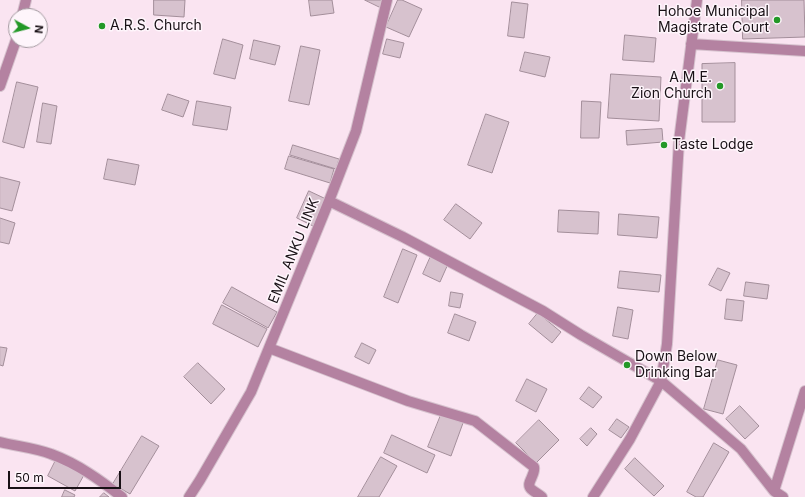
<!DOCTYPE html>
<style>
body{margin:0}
#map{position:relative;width:805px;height:497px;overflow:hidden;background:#fae4f1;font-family:Inter,sans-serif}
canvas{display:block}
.north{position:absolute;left:8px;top:8px;width:40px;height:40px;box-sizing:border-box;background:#fef5fb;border:1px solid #a2999f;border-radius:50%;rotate:97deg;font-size:11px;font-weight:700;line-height:16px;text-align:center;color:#181015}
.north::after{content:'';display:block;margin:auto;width:14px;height:18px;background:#239827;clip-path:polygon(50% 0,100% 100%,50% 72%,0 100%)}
.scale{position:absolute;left:8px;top:471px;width:113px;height:18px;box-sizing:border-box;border:2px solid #181015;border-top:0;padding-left:5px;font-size:12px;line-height:14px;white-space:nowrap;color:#181015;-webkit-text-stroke:3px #fef5fb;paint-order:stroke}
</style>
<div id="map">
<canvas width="805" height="497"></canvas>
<div class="north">N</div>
<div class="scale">50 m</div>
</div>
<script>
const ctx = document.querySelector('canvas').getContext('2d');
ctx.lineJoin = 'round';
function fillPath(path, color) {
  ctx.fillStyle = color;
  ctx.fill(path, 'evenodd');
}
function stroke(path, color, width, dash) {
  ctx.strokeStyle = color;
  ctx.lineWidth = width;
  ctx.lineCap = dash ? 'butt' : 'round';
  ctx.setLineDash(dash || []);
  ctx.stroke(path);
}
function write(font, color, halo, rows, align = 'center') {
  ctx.font = font + ' Inter,sans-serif';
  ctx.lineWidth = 3;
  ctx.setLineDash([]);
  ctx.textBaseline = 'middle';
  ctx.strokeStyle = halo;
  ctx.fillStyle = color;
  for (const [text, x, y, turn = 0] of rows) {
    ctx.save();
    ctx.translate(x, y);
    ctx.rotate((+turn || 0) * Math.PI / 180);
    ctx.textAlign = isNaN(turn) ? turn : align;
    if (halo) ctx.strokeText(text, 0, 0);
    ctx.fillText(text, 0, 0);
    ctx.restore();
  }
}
const building = new Path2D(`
 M154,0H185L184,17L154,15Z
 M309,0H332L334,13L311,16Z
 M365,0H385L382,8Z
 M398,0H402L422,9L409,37L386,27Z
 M742,0H804L805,37L743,39Z
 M512,2L528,4L524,38L508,36Z
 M625,35L656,38L654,62L623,60Z
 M223,39L243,45L235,79L214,74Z
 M387,39L404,43L400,58L383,54Z
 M254,40L280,46L275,65L250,59Z
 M301,46L320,50L309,105L289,101Z
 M525,52L550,57L545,77L520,71Z
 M735,63V122H702V64Z
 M611,74L661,77L659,121L608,118Z
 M17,82L38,87L24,148L3,142Z
 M168,94L189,101L183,117L162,110Z
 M197,101L231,107L227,130L193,125Z
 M582,101L601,102L599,138H581Z
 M43,103L57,106L51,144L37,142Z
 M486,114L509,122L492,173L468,165Z
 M662,129L663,142L627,145L626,131Z
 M293,145L339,159L336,169L290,155Z
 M289,156L334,169L330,183L285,169Z
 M108,159L139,165L135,185L104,179Z
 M0,177L20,182L12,211L0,208Z
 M309,191L326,199L313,226L297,218Z
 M456,204L482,223L470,239L444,220Z
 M559,210L599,212L598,234L558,232Z
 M619,214L659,217L657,238L618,235Z
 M0,218L15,223L9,244L0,242Z
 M403,249L417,255L398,303L384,297Z
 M431,256L448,264L440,282L423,274Z
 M718,268L730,273L721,291L709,285Z
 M620,271L661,275L659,292L618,288Z
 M746,282L769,285L767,299L744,296Z
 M232,287L277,312L268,328L223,303Z
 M451,292L463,294L460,308L449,306Z
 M727,299L744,301L742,321L725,319Z
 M222,305L267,329L258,347L213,324Z
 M618,307L633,310L628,339L613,336Z
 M538,313L561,332L552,343L529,324Z
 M455,314L476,322L469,341L448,333Z
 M362,343L376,350L369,364L355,357Z
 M0,347L7,348L3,366L0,365Z
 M718,360L737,365L723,414L704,409Z
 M198,363L225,389L211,404L184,377Z
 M527,379L547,389L536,412L516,401Z
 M589,387L602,397L593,408L580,399Z
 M740,406L759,426L745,439L726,419Z
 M441,415L463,423L451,456L428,447Z
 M617,419L629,427L621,438L609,430Z
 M539,420L559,440L536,463L516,443Z
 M591,428L597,434L587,446L580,439Z
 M392,435L435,455L427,473L384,453Z
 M142,436L159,446L130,494L113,484Z
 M714,443L729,452L703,497H696L687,492Z
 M381,457L397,466L379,497H358Z
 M635,458L664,486L654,496L625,469Z
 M56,460L84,475L75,491L48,476Z
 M65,490L75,495L74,497H62Z
 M104,493L109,497H100Z`);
fillPath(building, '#d7c2ce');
stroke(building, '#a38e9a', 1);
const minor = new Path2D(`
 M22,16L26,0
 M691,44L805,51
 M0,86L16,40
 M329,201L403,237L543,311L581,335L661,381L741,449L774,491L783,497
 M269,348L408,401L475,421L534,467C536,475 525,483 531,489C534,492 539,494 542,497
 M0,442C16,446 36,448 51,454C78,464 100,480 122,497
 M774,491L805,391
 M189,497L200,480L251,392L329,201L356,131L387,0
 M593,497L630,439L661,381L667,344L679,141L697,0`);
stroke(minor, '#d6c2ce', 12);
stroke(minor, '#b482a1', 10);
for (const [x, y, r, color] of [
 [777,20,4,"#239827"],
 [102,26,4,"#239827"],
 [720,86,4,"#239827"],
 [664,145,4,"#239827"],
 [627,365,4,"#239827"]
]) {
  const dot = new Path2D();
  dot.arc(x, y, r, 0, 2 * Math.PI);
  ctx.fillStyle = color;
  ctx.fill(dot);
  stroke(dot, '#fef5fb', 1.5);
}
write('14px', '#181015', '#fef5fb', [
 ["Hohoe Municipal",769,12,"right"],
 ["Magistrate Court",769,28,"right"],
 ["A.R.S. Church",110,26],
 ["A.M.E.",712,78,"right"],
 ["Zion Church",712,94,"right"],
 ["Taste Lodge",672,145],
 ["Down Below",635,357],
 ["Drinking Bar",635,373]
], 'left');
write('14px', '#181015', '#fef5fb', [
 ["EMIL ANKU LINK",294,251,-68]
]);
</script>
